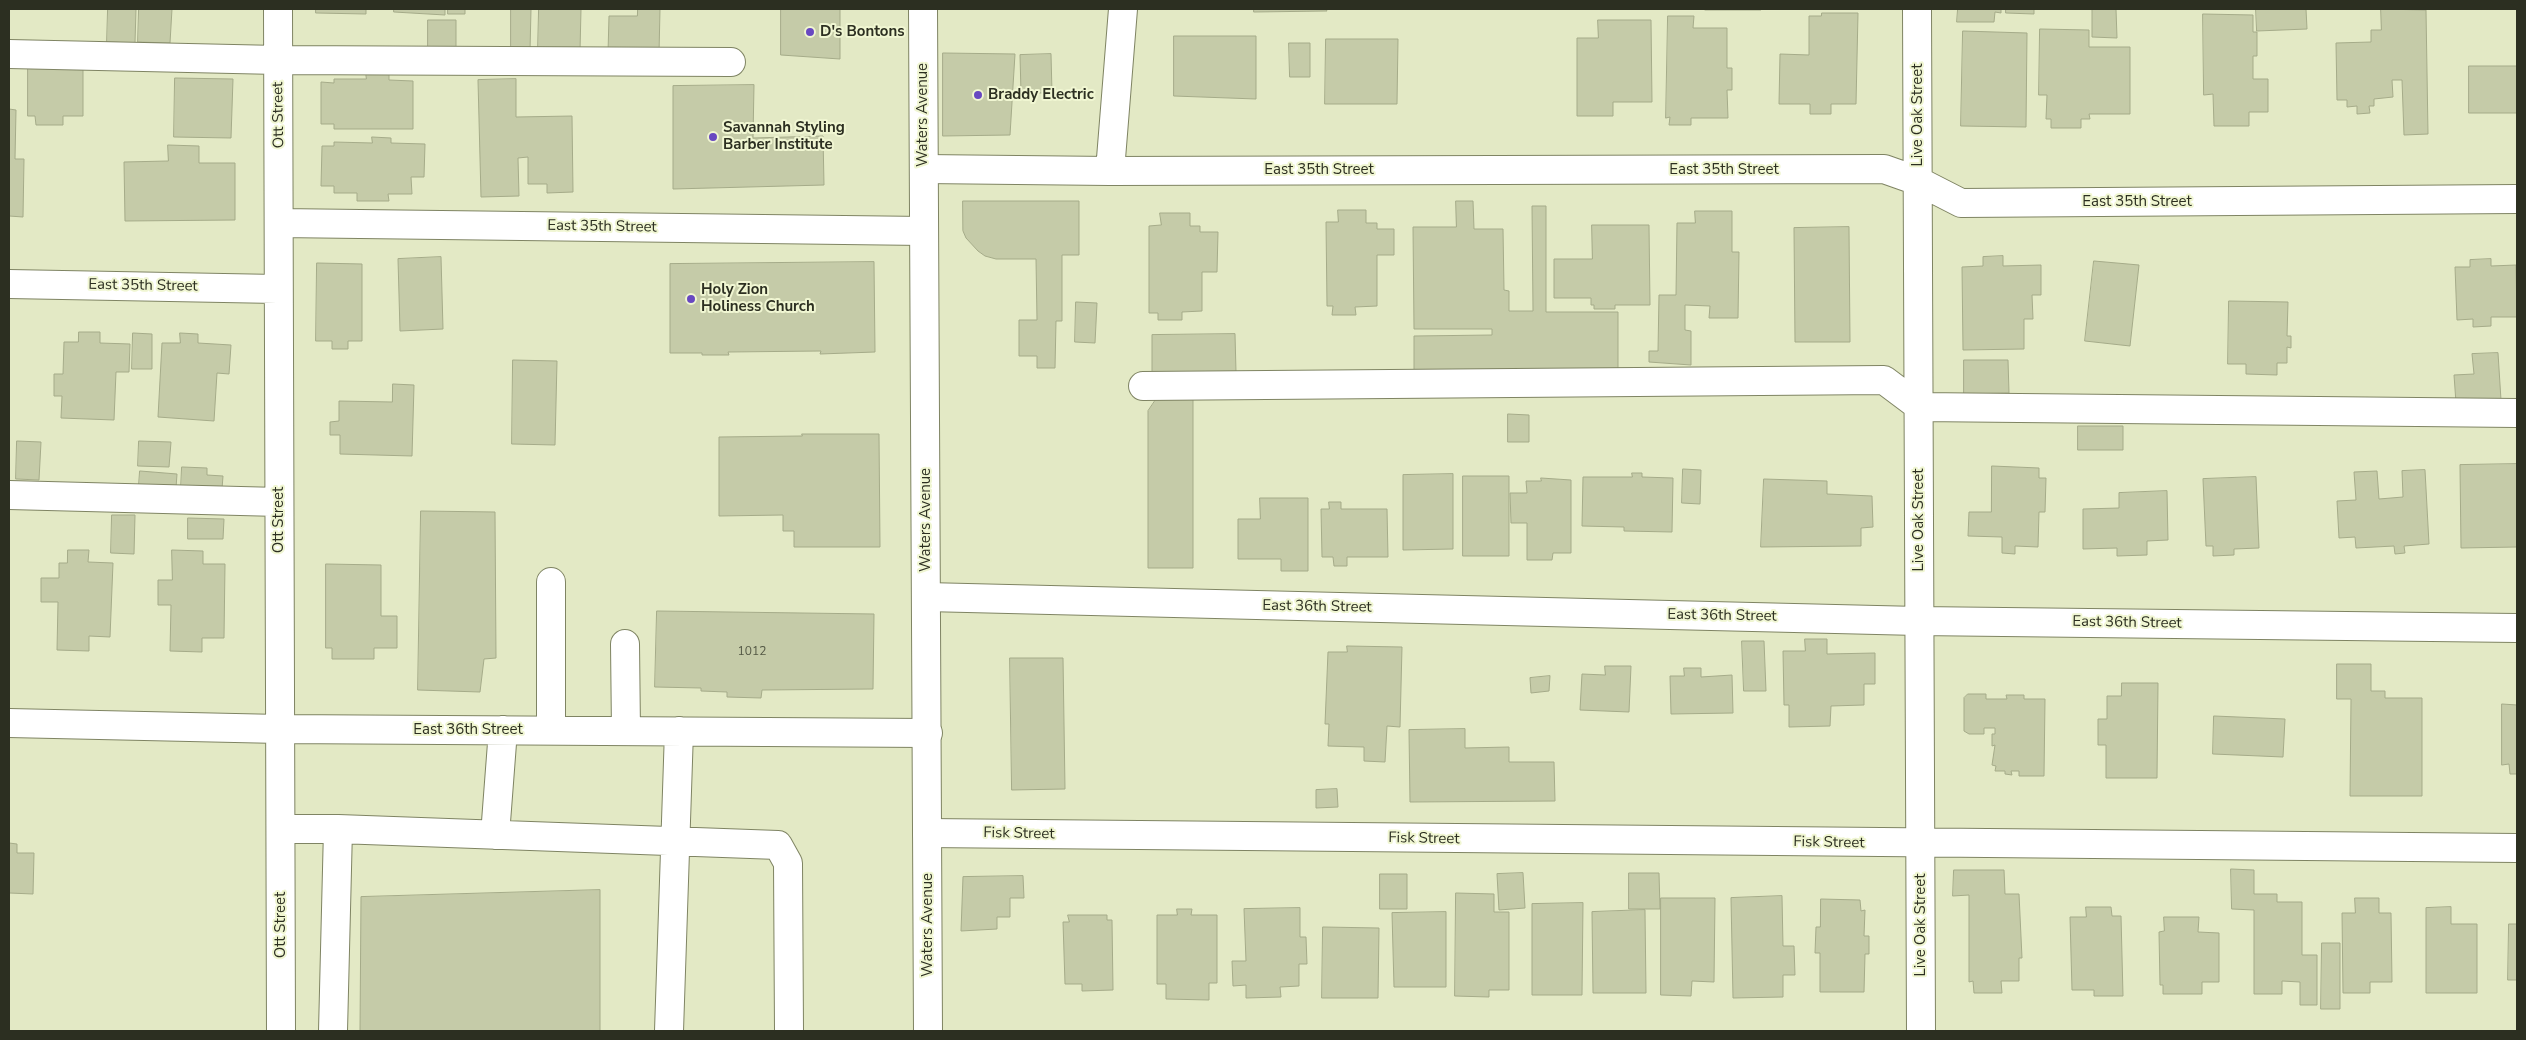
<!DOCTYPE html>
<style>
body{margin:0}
#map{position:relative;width:2526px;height:1040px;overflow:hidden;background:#e3e9c5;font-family:"Nunito Sans",sans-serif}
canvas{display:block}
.frame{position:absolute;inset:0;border:10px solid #2c2f21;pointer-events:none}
</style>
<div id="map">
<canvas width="2526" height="1040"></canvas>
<div class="frame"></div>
</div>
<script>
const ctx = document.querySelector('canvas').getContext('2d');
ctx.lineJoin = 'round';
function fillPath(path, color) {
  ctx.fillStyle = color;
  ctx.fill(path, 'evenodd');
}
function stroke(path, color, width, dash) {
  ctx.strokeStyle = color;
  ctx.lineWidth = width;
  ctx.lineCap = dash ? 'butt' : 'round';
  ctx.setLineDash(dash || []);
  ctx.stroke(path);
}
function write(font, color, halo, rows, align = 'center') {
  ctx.font = font + ' "Nunito Sans",sans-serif';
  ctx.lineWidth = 4;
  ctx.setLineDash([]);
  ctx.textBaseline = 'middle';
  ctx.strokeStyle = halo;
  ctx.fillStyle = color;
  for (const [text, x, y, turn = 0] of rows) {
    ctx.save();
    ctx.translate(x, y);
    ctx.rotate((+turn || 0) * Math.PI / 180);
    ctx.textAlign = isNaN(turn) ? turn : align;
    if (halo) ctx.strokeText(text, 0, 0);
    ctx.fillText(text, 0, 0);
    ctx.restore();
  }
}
const building = new Path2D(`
 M108,9H136L135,43L107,42Z
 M139,9H172L170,43L138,42Z
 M316,9H366V14L316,13Z
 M394,9H445V15L394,12Z
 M448,9H465V14H448Z
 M511,9H531L530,51H511Z
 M539,9H581L580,51L538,50Z
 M638,9H660L659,54L608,53L609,16H637Z
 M781,9H840V59L781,55Z
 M1254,9H1326L1327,11L1254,12Z
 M1705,9H1761V10H1705Z
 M1958,9H2001V13L1995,12L1994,22H1957Z
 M2006,9H2034V14L2006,13Z
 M2080,9H2116L2117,38L2092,37V10Z
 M2256,9H2306L2307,29L2257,31Z
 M2381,9L2426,10L2428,134L2404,135L2402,80H2392L2393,97L2374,99V106H2369L2370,113L2357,114V106L2347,107V100H2337L2336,43L2371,42V30H2381Z
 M1822,13H1858L1856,104H1831V114H1810V104H1779L1780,54L1809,55V16H1821Z
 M2203,14L2253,15V32H2257V56H2253V79H2268V112H2249V126H2214L2213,94L2204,95Z
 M1668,16H1694L1693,28H1727V68H1732V90H1727L1728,118H1691V125H1669L1670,117L1666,118Z
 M428,20H456V51L428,50Z
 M1598,20H1651L1652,102H1613V116H1577V38H1598Z
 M2040,29L2089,30V47H2130V114H2089L2090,119H2081V128H2051V119H2046L2047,95H2039Z
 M1963,31L2027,33L2026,127L1961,126Z
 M1174,36H1256V99L1174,96Z
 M1326,39H1398L1397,104H1325Z
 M1289,43H1310V77H1290Z
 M943,53L1015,54L1010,135L943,136Z
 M1051,54L1052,93H1021L1020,55Z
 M2469,66H2517V113H2469Z
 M28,68H83V116H63V125H36L35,116H28Z
 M366,73H389V80L413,81V129H334V124H321V82L334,83V79H366Z
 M175,78L233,79L231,138L174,137Z
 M516,79V117L572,116L573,192L547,193V184H528V157L518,158L519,196L481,197L478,80Z
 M754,85L753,138L823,136L824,185L673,189V86Z
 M9,109L16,110L15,159H24L23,217L9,216Z
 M372,137L391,138V143L425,144L424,177H411L412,194H388L389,201H357V193H334V186H321L322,146H334V142L372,143Z
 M168,145L199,146V163H235V220L125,221L124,162L168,161Z
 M963,201H1079V255H1062V321H1056L1055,368H1037V356H1019V320H1037L1036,259H996L985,256L978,251L966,238L963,231Z
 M1456,201H1473L1474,229H1503L1504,290L1509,291V311H1533L1532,206H1546V312H1618V371L1414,373V336L1492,335V329H1414L1413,227H1456Z
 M1338,210H1366V223H1377V229H1394V255H1377V306L1355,307L1356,315H1332L1333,306H1327L1326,222H1338Z
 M1695,211H1732V252H1739L1738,318H1709L1710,306L1685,305V330L1691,331V365L1649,362V351H1658L1659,295H1676L1677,223H1695Z
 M1160,213H1190V226H1200V232H1218L1217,272H1202V311L1182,312V320H1158V313H1149V226L1161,225Z
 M1592,225H1649L1650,305H1615V309H1594V305H1591V298H1554V259H1592Z
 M1849,227L1850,342H1795L1794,228Z
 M2003,256V266L2041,265V295H2032L2033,319H2024V349L1963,350L1962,267L1983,266V257Z
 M441,257L443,329L400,331L398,259Z
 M2491,259V266L2516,265L2517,317H2491V326L2473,327V319L2457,320L2455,267H2470V260Z
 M2094,261L2139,265L2130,346L2085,341Z
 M874,262L875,352L820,354L821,351L728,352L729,355H702V353H670V264Z
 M317,263L362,264V341H348V349H332V341H316Z
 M2229,301L2288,302L2287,336H2291V348L2287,347V363H2277V375L2246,374V364H2228Z
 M1076,302L1097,303L1095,343L1075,342Z
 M79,332H100V343L130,344L129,372H116L114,420L61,418L62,396H54V374H63L64,342H78Z
 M133,333L152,334V369H132Z
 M180,333L198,334V343L231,345L229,374L217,373L214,421L158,417L162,343H180Z
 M1235,334L1236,372L1152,373V335Z
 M2498,353L2501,400L2456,403L2454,375L2474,374L2472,354Z
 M513,360L557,361L555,445L512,444Z
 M1964,360H2008L2009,393L1964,394Z
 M393,384L414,385L412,456L340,454V435H330V422L339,421V401L392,402Z
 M1159,395H1193V568H1148V411Z
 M1508,414L1529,415V442H1508Z
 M2078,426H2123V450H2078Z
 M802,434H879L880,547H794V531H783V515L719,516V437L802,436Z
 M17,441L41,442L39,480L16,479Z
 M139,441L171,442L169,467L138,466Z
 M2517,464V547L2461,548L2460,465Z
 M1992,466L2039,468V478H2046L2045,512H2039L2038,547L2015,546V554L2002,553V537L1968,536L1969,512H1991Z
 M182,467L207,468V475L223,476L222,489L181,488Z
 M1683,469L1701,470L1700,504L1682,503Z
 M2425,470L2429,544L2404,546L2405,553L2395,554L2394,546L2356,548L2355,537L2339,538L2337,501L2356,500L2354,472L2377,471L2379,499L2403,497L2402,471Z
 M140,471L177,474L176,488L139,485Z
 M1632,473H1642V477L1673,478L1672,532L1624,531V527L1582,526L1583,477H1632Z
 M1453,474V549L1403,550V475Z
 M1463,476H1509V556H1463Z
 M2256,477L2259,548L2234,549V555L2213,556V546H2206L2203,479Z
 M1541,478L1571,480V553H1553L1552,560H1527V523H1511L1510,493H1527L1526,481H1541Z
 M1764,479L1827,481V494L1872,496L1873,527L1861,528V546L1761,547Z
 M2167,491L2168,540L2147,541V555L2117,556V548L2083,549V509L2119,508V493Z
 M1260,498H1308V571H1281V559H1238V519H1260Z
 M1329,502H1341V509H1387L1388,557H1347V566H1334L1333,557H1322L1321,509H1329Z
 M421,511L495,512L496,658L484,659L480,692L418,690Z
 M112,515H135L134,554L111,553Z
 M188,518L224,519L223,539H188Z
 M68,550H89L88,562L113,563L110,637L89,636V651L57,650L58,602H41V578H59V563H67Z
 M172,550L203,551V564H225L224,638H202V652L170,651L171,605H158V580H172Z
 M326,564L381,565V616H397V648H374V659H332V648H326Z
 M657,611L874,614L873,689L762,690L761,698L727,697V692L701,691V688L655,687Z
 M1805,639H1827V654L1875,653V684H1864V705L1831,706L1830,726L1789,727V705H1784L1783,651H1805Z
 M1742,641H1764L1766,691H1744Z
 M1347,646L1402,647L1400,727L1387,726L1385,762L1364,761V747L1328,746L1329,724H1325L1328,652H1347Z
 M1010,658H1063L1065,789L1012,790Z
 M2337,664H2371V691H2385V698H2422V796H2350L2351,699H2337Z
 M1605,666H1631L1629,712L1580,710L1582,674L1605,675Z
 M1684,668H1701V677L1732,675L1733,713L1671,714L1670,676H1684Z
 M1550,676L1549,691L1531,693L1530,678Z
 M2122,683H2158L2157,778H2106V745H2098V719H2107V696H2121Z
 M1968,694H1986V699H2007L2006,695H2024V699H2045L2044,776H2019V771H2011L2012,775L2005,774V771H1995L1996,766L1992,765L1995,745L1992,746V734H1995V728H1984V734H1969L1964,731V698Z
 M2502,704L2517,705V774H2510L2509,764L2502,765Z
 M2214,716L2285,719L2283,757L2213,754Z
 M1465,729V748L1509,747V762H1554L1555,801L1410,802L1409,730Z
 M1337,789L1338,807L1316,808V790Z
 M9,843L17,844V853H34L33,894L9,893Z
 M2231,869L2254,870V894H2277V902H2302V955H2317V1005H2300V982L2282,981V994H2254V910L2232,909Z
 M1954,870H2004L2005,894H2019L2022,958H2019V981H2001L2002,993H1974L1973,981L1969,982V895L1953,896Z
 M1523,873L1525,908L1499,910L1497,874Z
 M1629,873H1659L1660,909H1629Z
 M1380,874H1407V909H1380Z
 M1023,876L1024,898H1010V917H997V929L961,931L963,877Z
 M600,890V1031H360L361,897Z
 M1456,893L1494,894V912H1509V990H1489V997L1455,996Z
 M1782,896L1783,946H1794L1795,975H1783V997L1733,998L1731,898Z
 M1661,898H1715L1714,982L1692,981L1691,996L1661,995Z
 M2355,898H2379V913H2391L2392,982H2370V993H2343L2342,913H2355Z
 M1821,899L1860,900L1861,911L1865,910L1864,936H1869V954H1865L1864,992H1820V953H1815L1816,927H1820Z
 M1583,903L1582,995H1532V904Z
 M2086,907H2111L2112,916H2121L2123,996H2094V990H2072L2070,917H2086Z
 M2451,907V924H2477V993H2426V908Z
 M1300,908V937H1306L1307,964H1299V986L1280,987L1281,997L1246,998V985L1233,986L1232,961H1246L1244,909Z
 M1177,909H1192L1191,915H1217V983H1209V1000L1166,999V984H1157V915H1177Z
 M1645,910L1646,993H1593L1592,912Z
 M1446,912V987H1394L1392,913Z
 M1068,915H1107V920H1112L1113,990L1082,991V984H1065L1063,922H1069Z
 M2164,917H2199L2198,932L2219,933V982H2202V994H2163V985H2160L2159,932L2164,931Z
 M2509,924H2517V980H2508Z
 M1323,927L1379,928L1378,998H1322Z
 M2322,943H2340V1009H2321Z`);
fillPath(building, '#c5cba8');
stroke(building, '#a5ab89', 1);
const minor = new Path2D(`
 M278,9L281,1031
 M1917,9L1921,1031
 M9,54L278,60L731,62
 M924,169L1110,171L1884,169L1918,181L1961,203L2517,199
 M1110,171L1123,9
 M280,223L924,231
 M9,284L277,289
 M1143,386L1884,380L1920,407L2517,413
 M9,495L279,502
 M926,597L1918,621L2517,628
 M625,644L626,731
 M9,723L280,729L928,733
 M551,730V582
 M282,829H338
 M927,833L2517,848
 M495,835L503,730
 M333,1031L338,829L778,845L788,863L789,1031
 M669,1031L679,731`);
const major = new Path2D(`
 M923,9L928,1031`);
stroke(minor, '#7f8463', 30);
stroke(major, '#7f8463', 30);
stroke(minor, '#fff', 28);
stroke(major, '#fff', 28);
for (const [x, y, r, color] of [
 [810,32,5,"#6848c1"],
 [978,95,5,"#6848c1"],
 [713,137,5,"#6848c1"],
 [691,299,5,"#6848c1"]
]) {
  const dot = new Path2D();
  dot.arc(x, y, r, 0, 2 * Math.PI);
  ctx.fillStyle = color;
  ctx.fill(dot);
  stroke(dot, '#f0f6d2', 2);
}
write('12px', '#525643', null, [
 ["1012",752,652]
]);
write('bold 15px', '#2c2f21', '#f0f6d2', [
 ["D's Bontons",820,32],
 ["Braddy Electric",988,95],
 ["Savannah Styling",723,128],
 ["Barber Institute",723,145],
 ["Holy Zion",701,290],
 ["Holiness Church",701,307]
], 'left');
write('15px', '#2c2f21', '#f0f6d2', [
 ["Ott Street",279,115,-91],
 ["Waters Avenue",923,115,-90],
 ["Live Oak Street",1918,115,-90],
 ["East 35th Street",1319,170],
 ["East 35th Street",1724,170],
 ["East 35th Street",2137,202],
 ["East 35th Street",602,227,1],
 ["East 35th Street",143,286,1],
 ["Ott Street",279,520,-90],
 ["Waters Avenue",926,520,-90],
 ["Live Oak Street",1919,520,-90],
 ["East 36th Street",1317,607,1],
 ["East 36th Street",1722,616,1],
 ["East 36th Street",2127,623,1],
 ["East 36th Street",468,730],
 ["Fisk Street",1019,834,1],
 ["Fisk Street",1424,839,1],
 ["Fisk Street",1829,843,1],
 ["Ott Street",281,925,-90],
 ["Waters Avenue",928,925,-90],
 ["Live Oak Street",1921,925,-90]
]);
</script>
